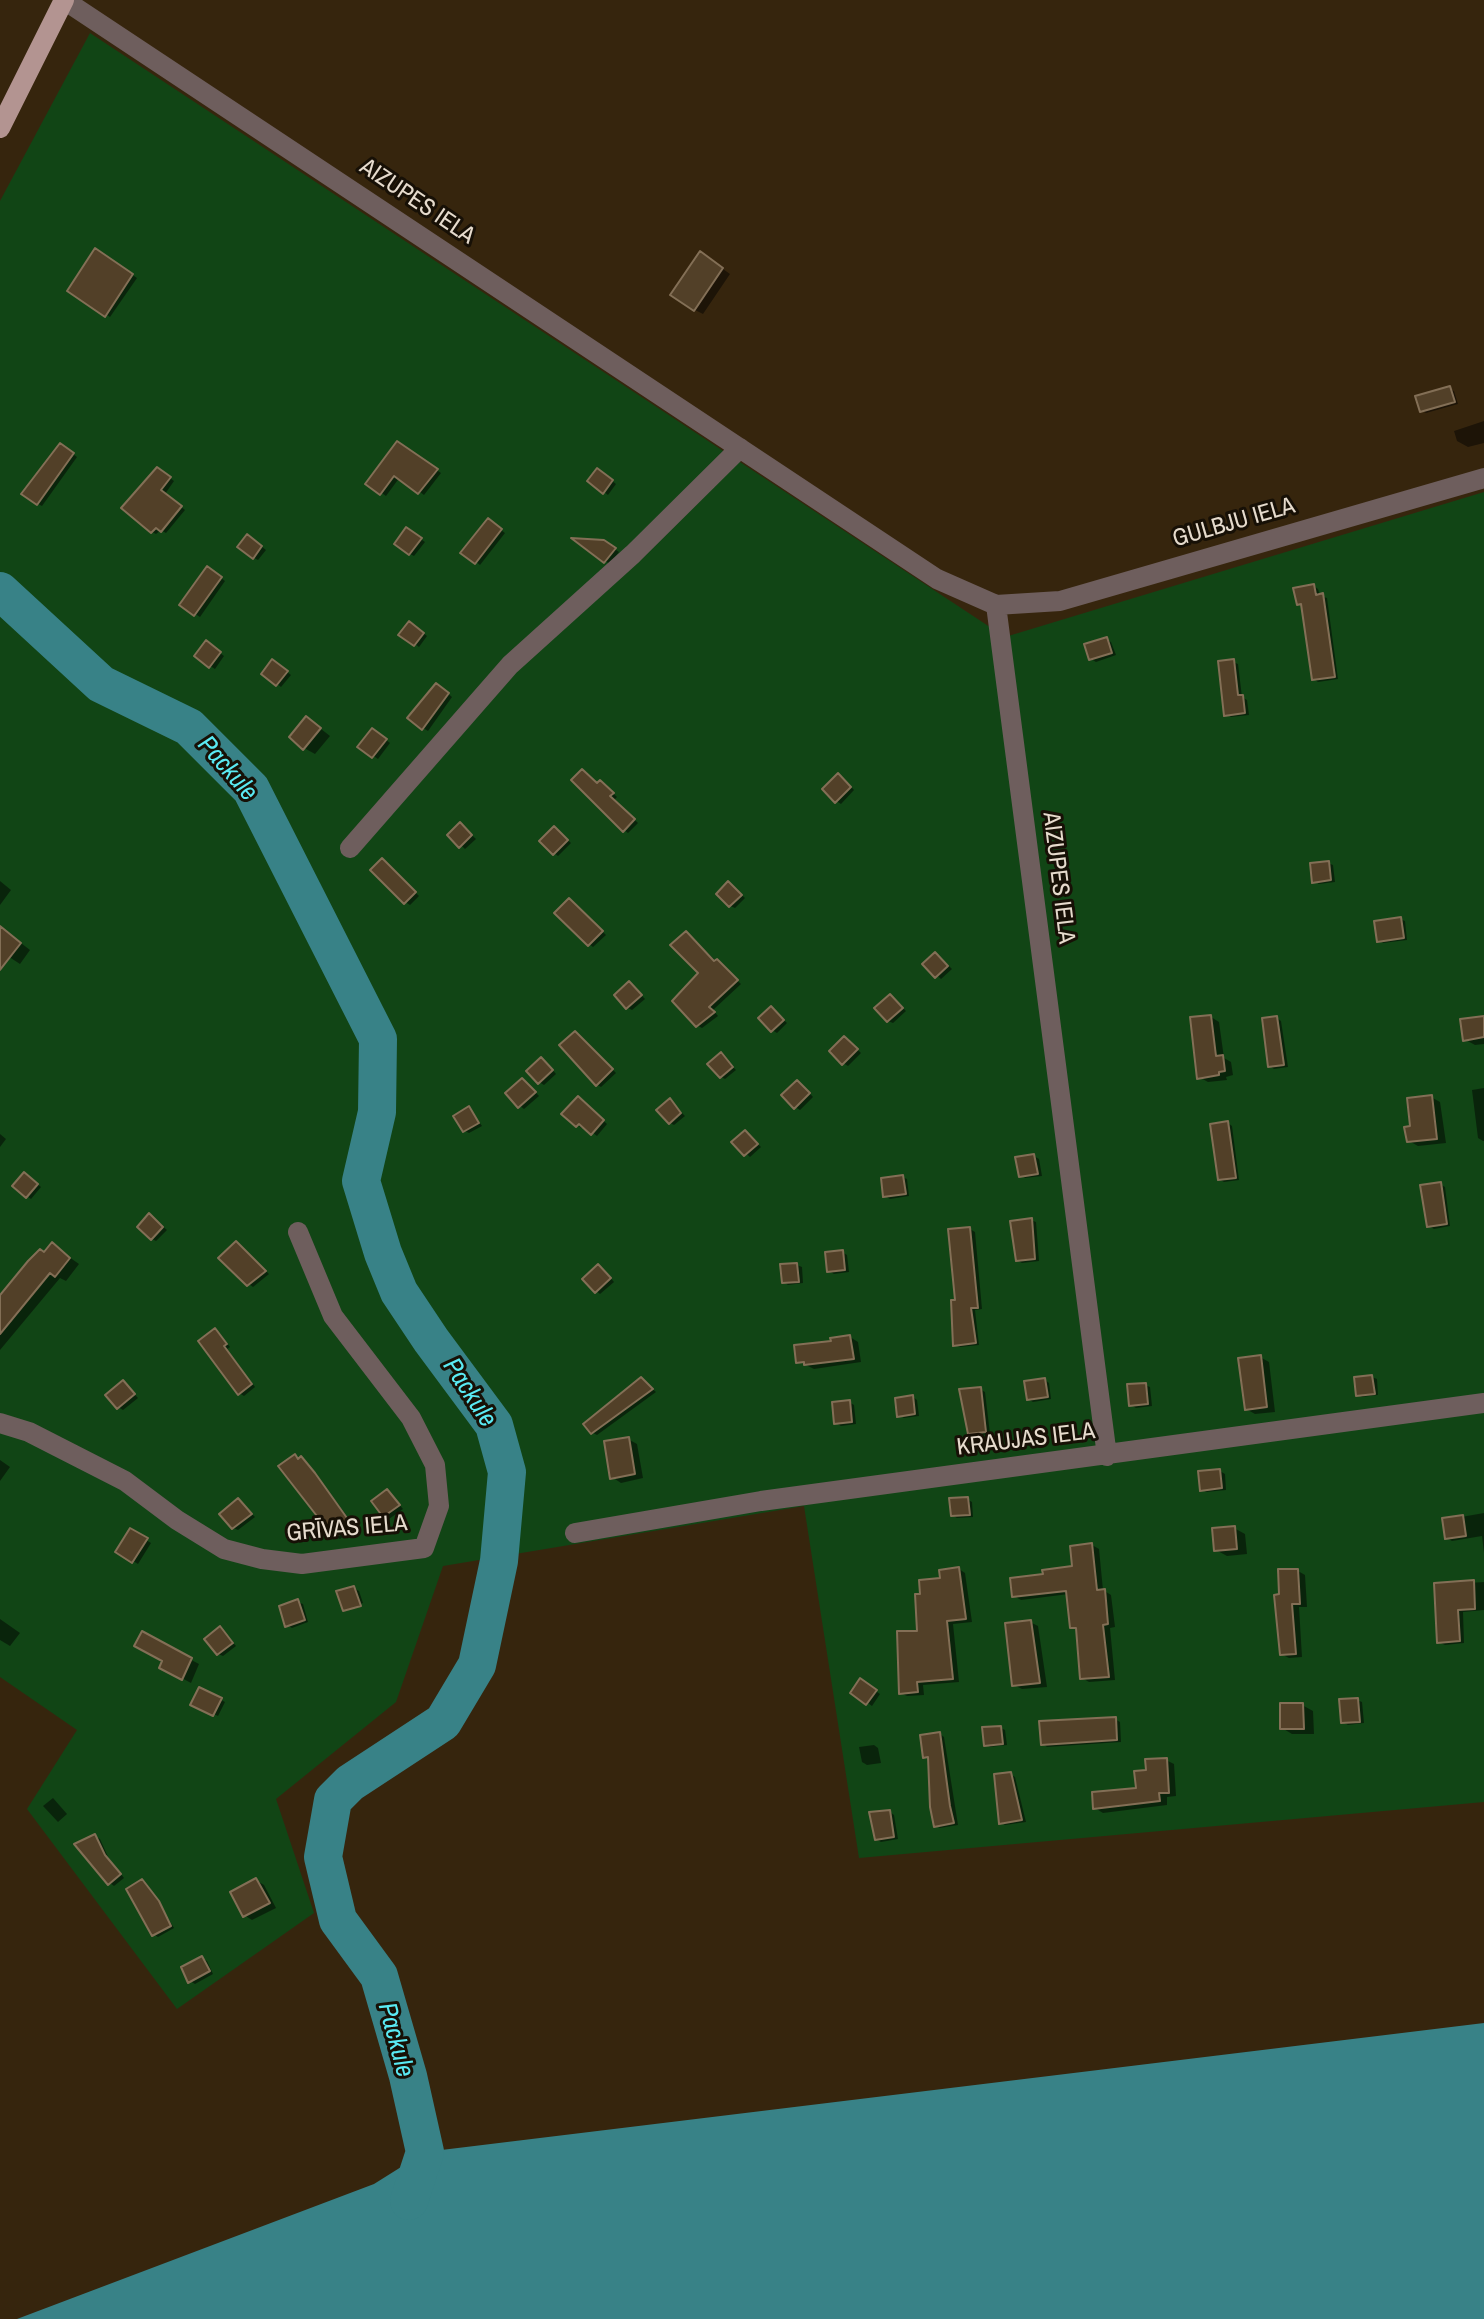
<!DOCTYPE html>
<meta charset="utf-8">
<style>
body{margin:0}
canvas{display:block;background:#36250d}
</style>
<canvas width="1484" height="2319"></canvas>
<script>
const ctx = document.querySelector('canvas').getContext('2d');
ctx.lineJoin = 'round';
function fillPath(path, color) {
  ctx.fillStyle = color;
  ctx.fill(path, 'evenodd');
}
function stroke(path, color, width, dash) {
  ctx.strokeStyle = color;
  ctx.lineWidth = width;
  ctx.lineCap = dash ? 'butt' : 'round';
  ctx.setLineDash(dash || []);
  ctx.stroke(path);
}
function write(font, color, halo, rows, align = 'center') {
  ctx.font = font + ' "Archivo Narrow",sans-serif';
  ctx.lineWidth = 6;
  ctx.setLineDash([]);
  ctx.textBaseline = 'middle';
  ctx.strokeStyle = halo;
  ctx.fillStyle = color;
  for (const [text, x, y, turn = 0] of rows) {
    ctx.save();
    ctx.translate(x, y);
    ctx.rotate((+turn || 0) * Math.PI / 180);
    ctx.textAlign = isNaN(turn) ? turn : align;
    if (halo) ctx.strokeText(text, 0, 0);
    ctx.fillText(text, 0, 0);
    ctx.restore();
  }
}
fillPath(new Path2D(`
 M90,33L1005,637L1484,492V1802L859,1858L804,1506L443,1566L396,1702L276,1799L314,1913L177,2009L27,1809L77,1730L0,1677V201Z`), '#114515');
fillPath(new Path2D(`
 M1484,2023V2319H17L374,2184L425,2152Z`), '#388287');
fillPath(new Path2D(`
 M96,250L137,278L110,317L70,291Z
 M709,259L730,274L703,314L695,310Z
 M1450,389L1454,391L1458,404L1426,413L1422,411Z
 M1484,421V443L1468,447L1457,441L1454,431Z
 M398,444L441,473L424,495L400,477L386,496L367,483Z
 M65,448L77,457L42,506L38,504Z
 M162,472L174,481L165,494L185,510L166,533L161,530L156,534L152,532Z
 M602,473L616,484L608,495L604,492Z
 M493,524L505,533L480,565L476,562Z
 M411,532L425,542L414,556L410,554Z
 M252,539L266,550L258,560L254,558Z
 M609,545L619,552L610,564L605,561Z
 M212,571L225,581L200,617L181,605Z
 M1314,586L1318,589L1320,596L1327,598L1338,679L1318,682L1314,679L1303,606L1299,604Z
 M414,626L427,636L419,647L415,644Z
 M1106,639L1111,642L1116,655L1096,662L1091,659Z
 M211,646L224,656L215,669L210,666Z
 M1233,662L1238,664L1242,697L1247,700L1249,715L1231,717L1226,714Z
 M277,664L291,675L281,687L277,684Z
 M441,688L452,697L428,731L423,728Z
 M307,718L330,736L315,754L304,748Z
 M377,733L390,743L378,759L360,747Z
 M843,778L854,790L841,804L836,801Z
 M601,782L617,797L614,800L638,823L628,833L624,830L598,785Z
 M460,824L476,839L465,849L450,835Z
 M559,832L571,843L558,856L554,853Z
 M1328,863L1333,865L1335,882L1319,884L1314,881Z
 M387,864L419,896L410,905L405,902Z
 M0,881L11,890L0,905Z
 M733,887L745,898L735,908L730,906Z
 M574,903L606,935L593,947L589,944Z
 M1400,919L1405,921L1407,940L1383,943L1379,940Z
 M0,927L30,950L20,964L0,951Z
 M686,933L741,984L713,1010L718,1016L702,1028L698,1026L701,973Z
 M940,957L952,969L941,979L925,964Z
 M630,983L645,999L632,1010L628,1008Z
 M894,999L906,1011L893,1023L888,1021Z
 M771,1008L787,1023L777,1033L772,1030Z
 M1211,1017L1219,1022L1224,1058L1231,1062L1233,1075L1226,1077L1227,1080L1208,1082L1199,1077Z
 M1277,1018L1281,1021L1288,1067L1274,1069L1270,1066Z
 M1484,1018V1044L1475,1045L1464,1039Z
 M580,1036L616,1073L601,1087L597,1085Z
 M849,1041L861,1053L848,1066L843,1063Z
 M721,1055L736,1070L725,1079L721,1077Z
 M546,1062L556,1074L544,1085L539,1082Z
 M527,1083L539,1096L524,1109L520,1106Z
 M802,1085L813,1097L800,1110L795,1107Z
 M1484,1088V1141H1483L1478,1138L1472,1090Z
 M1431,1097L1440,1102L1446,1143L1418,1146L1409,1141Z
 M670,1101L685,1116L674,1125L670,1123Z
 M583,1102L607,1124L597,1136L584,1126L582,1128L578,1126L564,1114Z
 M469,1108L482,1126L469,1133L465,1131Z
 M1228,1123L1232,1126L1239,1180L1224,1182L1219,1179Z
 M746,1132L761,1147L750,1157L734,1142Z
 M0,1134L6,1139L0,1147Z
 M1034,1156L1039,1159L1042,1176L1025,1178L1021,1175Z
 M29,1177L41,1187L31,1199L27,1196Z
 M902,1177L907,1179L909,1196L890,1199L885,1196Z
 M1440,1184L1445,1187L1450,1226L1434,1229L1429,1226Z
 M154,1219L167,1230L156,1241L152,1239Z
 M1031,1220L1036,1222L1039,1261L1022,1263L1017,1260Z
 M970,1229L975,1232L982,1309L975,1310L979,1345L960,1347L955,1345L957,1302Z
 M52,1245L79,1264L66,1281L60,1278L0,1350V1300Z
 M240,1246L269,1274L253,1287L249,1284Z
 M842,1252L847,1255L849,1272L834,1274L829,1271Z
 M797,1265L802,1267L803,1283L788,1285L784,1282Z
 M603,1269L614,1282L600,1294L596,1291Z
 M215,1330L230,1347L227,1349L255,1387L244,1396L239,1393Z
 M850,1337L858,1342L861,1362L814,1369L798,1361L833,1343Z
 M1260,1357L1269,1362L1275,1412L1255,1414L1246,1409Z
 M1372,1377L1377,1379L1378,1395L1362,1397L1358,1394Z
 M641,1379L656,1392L597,1435L593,1433Z
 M1045,1380L1049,1383L1051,1399L1033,1402L1028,1399Z
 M123,1382L138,1398L123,1410L118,1407Z
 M1145,1385L1150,1387L1152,1406L1136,1408L1131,1405Z
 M980,1389L985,1392L990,1434L975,1436L970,1433Z
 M913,1397L917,1400L919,1416L904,1418L899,1415Z
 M849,1402L854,1405L856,1424L841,1426L836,1423Z
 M628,1439L637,1444L643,1478L621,1483L612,1477Z
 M295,1456L306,1461L356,1528L340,1539L336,1537Z
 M0,1460L10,1467L0,1481Z
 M1220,1471L1225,1474L1226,1490L1206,1492L1202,1489Z
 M388,1491L403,1509L389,1519L385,1516Z
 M967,1499L972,1502L973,1517L957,1518L952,1515Z
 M238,1500L255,1517L238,1530L233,1528Z
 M1484,1513V1553L1482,1536L1452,1541L1447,1538L1444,1520Z
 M1234,1528L1245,1534L1247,1554L1227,1556L1216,1550Z
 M131,1531L151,1543L138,1564L118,1552Z
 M1092,1545L1099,1549L1103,1590L1111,1595L1115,1627L1110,1628L1115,1680L1089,1682L1082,1678L1078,1631L1072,1627L1069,1594L1021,1600L1014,1596L1045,1575L1074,1567Z
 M959,1569L965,1573L972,1622L953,1624L959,1682L923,1685L924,1695L907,1696L901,1693L919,1633L942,1580Z
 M1298,1571L1305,1575L1307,1607H1299L1302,1657L1289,1658L1281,1654L1282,1596Z
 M1484,1582V1610L1463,1612L1464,1643L1445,1645L1439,1642L1437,1585Z
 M354,1588L359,1591L363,1603L345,1610Z
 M298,1602L303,1604L308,1622L292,1628L287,1625Z
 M0,1619L20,1633L10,1646L0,1640Z
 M1030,1622L1038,1626L1047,1687L1022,1689L1014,1685Z
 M220,1628L236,1646L223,1656L218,1654Z
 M142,1634L199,1664L191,1683L161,1667L165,1660Z
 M861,1681L880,1694L872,1706L852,1692Z
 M200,1689L225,1702L218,1716L193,1704Z
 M1357,1700L1362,1702L1364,1723L1348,1725L1343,1722Z
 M1302,1705L1313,1711L1314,1734H1292L1282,1728Z
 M1115,1719L1120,1722L1121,1742L1047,1747L1043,1744Z
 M1001,1728L1005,1730L1007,1745L990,1747L986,1744Z
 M940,1734L944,1737L958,1825L940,1828L936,1826L930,1759L925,1756Z
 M874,1745L878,1748L881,1763L867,1765L862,1762L859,1747Z
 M1166,1760L1174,1764L1176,1796L1167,1797V1805L1103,1813L1095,1808L1138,1789L1148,1772Z
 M1010,1774L1015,1777L1026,1822L1005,1825L1000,1822Z
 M53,1798L67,1814L58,1822L43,1806Z
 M890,1812L894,1815L898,1839L881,1842L876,1839Z
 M95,1836L100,1839L109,1859L124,1878L114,1886L110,1883Z
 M256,1880L264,1885L276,1908L252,1920L244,1915Z
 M143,1881L147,1884L174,1928L158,1937L153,1934Z
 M202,1958L207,1961L213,1974L195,1984L190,1981Z`), '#0007');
stroke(new Path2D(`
 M0,591L101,684L189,727L251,789L378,1039L377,1112L361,1181L383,1253L399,1292L431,1340L494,1425L507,1472L499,1561L477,1665L443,1722L350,1783L333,1800L323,1857L338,1920L379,1976L408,2076L425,2152L409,2201`), '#388287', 38);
const building = new Path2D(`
 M95,248L133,274L105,317L67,291Z
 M700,251L723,268L694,311L670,295Z
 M1450,386L1455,402L1420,412L1415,396Z
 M397,441L438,469L418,494L394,476L380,495L365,484Z
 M60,443L74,453L37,505L21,494Z
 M157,467L171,477L161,490L182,506L161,532L156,528L151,533L121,508Z
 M597,468L613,480L603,494L587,481Z
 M488,518L502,529L475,564L460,553Z
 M406,527L422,538L409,555L394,544Z
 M247,534L262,546L253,559L237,547Z
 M571,538L604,540L616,548L604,563Z
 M207,566L222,577L194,616L179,605Z
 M1314,584L1316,595L1323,593L1335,677L1312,680L1301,604L1297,605L1293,588Z
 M409,621L424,633L414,646L398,635Z
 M1107,637L1112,653L1089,660L1084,644Z
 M206,640L221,652L209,668L194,656Z
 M272,659L288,671L276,686L261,674Z
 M1234,659L1238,695H1243L1245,713L1224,716L1218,661Z
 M436,683L449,693L422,730L407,718Z
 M306,716L321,728L303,750L289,737Z
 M372,728L387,739L372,758L357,747Z
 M582,769L597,783L600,780L614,793L610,796L635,819L623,832L571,780Z
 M838,773L851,787L835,803L822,789Z
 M460,822L472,835L459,848L447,835Z
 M554,826L568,840L553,855L539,841Z
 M382,858L416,892L404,904L370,870Z
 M1329,861L1331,880L1312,883L1310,863Z
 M728,881L742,895L729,907L716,894Z
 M569,898L603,931L588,946L554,913Z
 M1401,917L1404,938L1377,942L1374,921Z
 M0,926L21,943L0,970Z
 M686,931L714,961L717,959L738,980L709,1007L715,1012L696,1027L672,1001L698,973L670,945Z
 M935,952L948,966L935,978L922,964Z
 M629,981L642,995L626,1009L614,995Z
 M890,994L903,1008L887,1022L874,1008Z
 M771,1006L784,1020L771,1032L758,1018Z
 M1211,1015L1216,1056L1223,1055L1225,1071L1219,1072V1075L1197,1079L1190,1017Z
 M1277,1016L1284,1065L1268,1067L1262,1018Z
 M1484,1016V1037L1463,1041L1460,1019Z
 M575,1031L613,1069L596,1086L559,1045Z
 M844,1036L858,1049L842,1065L829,1051Z
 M721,1052L733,1067L720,1078L707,1064Z
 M541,1057L553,1070L538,1084L526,1071Z
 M522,1078L536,1092L518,1108L505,1093Z
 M797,1080L810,1093L794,1109L781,1095Z
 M1432,1095L1437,1139L1407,1142L1404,1127L1410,1126L1407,1098Z
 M578,1096L604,1120L591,1135L579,1124L576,1127L561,1114Z
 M670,1098L681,1113L669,1124L656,1110Z
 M469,1106L479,1123L463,1132L453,1116Z
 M1228,1121L1236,1178L1218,1180L1210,1124Z
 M745,1130L758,1144L744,1156L731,1142Z
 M1034,1154L1038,1174L1019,1177L1015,1157Z
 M24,1172L38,1184L26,1198L12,1186Z
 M903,1175L906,1194L883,1197L881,1178Z
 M1441,1182L1447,1224L1427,1227L1420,1185Z
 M149,1213L163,1227L151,1240L137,1227Z
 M1032,1218L1035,1259L1016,1261L1010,1221Z
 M970,1227L978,1308H971L976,1343L953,1346L951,1300H955L948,1229Z
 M236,1241L266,1271L247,1286L218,1258Z
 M52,1242L70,1258L55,1277L50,1273L0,1334V1295L28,1261L40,1249L44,1252Z
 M843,1250L845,1270L827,1272L825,1252Z
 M797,1263L799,1282L782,1283L780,1264Z
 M598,1264L611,1278L595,1293L582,1279Z
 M215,1328L227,1344L224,1346L252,1384L238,1395L198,1341Z
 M850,1335L854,1359L804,1365V1362L796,1363L794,1345L831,1341L830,1338Z
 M1261,1355L1267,1407L1245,1410L1238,1358Z
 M1372,1375L1375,1394L1356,1396L1354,1377Z
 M641,1377L653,1389L591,1434L583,1424Z
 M1045,1378L1048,1397L1027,1400L1024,1381Z
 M123,1380L135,1394L117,1409L105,1395Z
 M1146,1383L1148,1404L1129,1406L1127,1384Z
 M981,1387L986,1432L968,1434L959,1389Z
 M913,1395L915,1414L897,1417L895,1398Z
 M850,1400L852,1422L834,1424L832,1402Z
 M629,1437L635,1474L610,1479L604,1441Z
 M295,1454L298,1459L301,1456L315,1473L352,1525L334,1538L278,1466Z
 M1220,1469L1222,1488L1200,1491L1198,1471Z
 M387,1489L400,1505L383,1517L371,1501Z
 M968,1497L970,1515L951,1516L949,1498Z
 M238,1498L252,1514L232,1529L219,1514Z
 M1463,1515L1466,1536L1445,1539L1442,1518Z
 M1235,1526L1237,1549L1214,1551L1212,1528Z
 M130,1528L148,1538L132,1563L115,1552Z
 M1092,1543L1097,1590L1105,1589L1108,1624L1103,1625L1109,1677L1080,1679L1076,1628H1070L1066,1591L1012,1597L1010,1578L1043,1574L1042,1570L1072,1566L1070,1546Z
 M959,1567L966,1619L947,1621L953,1679L917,1682L918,1692L899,1694L897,1631H917L915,1594H920L919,1580L940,1578L939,1570Z
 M1278,1569H1298L1300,1604H1292L1296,1654L1280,1655L1274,1595L1279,1594Z
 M1474,1580L1475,1609L1458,1610L1460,1641L1437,1643L1434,1583Z
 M354,1586L361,1606L343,1611L336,1591Z
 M298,1599L305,1620L285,1627L279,1606Z
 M1031,1620L1040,1683L1012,1686L1005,1623Z
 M220,1626L233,1643L217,1655L204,1639Z
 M142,1631L192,1658L182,1680L159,1668L162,1661L134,1646Z
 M860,1678L877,1690L866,1705L850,1693Z
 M199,1687L222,1698L213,1716L190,1705Z
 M1358,1698L1360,1722L1341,1723L1339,1699Z
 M1280,1703H1303L1304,1729H1280Z
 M1116,1717L1117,1740L1041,1745L1039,1721Z
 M1001,1726L1003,1744L984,1746L982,1727Z
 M940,1732L950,1806L954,1823L934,1827L930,1807L928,1757L923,1758L920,1735Z
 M1167,1758L1169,1793H1159L1160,1801L1093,1809L1092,1792L1136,1788L1134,1771L1146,1770L1145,1759Z
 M1011,1772L1022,1820L999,1824L994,1774Z
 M890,1810L894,1837L875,1840L869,1812Z
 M95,1834L105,1855L121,1874L108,1885L74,1844Z
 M256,1878L270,1903L243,1917L230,1892Z
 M142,1879L159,1901L171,1926L152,1936L126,1889Z
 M202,1956L210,1971L188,1983L181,1967Z`);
fillPath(building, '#524028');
stroke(building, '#836f56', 2);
stroke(new Path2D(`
 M64,0L937,579L996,605L1060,601L1484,478
 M996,605L1107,1456
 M350,848L510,665L633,554L740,448
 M0,1423L29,1432L125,1481L177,1520L224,1549L262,1559L302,1564L424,1548L439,1506L435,1465L411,1418L333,1316L298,1232
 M575,1533L761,1501L1484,1403`), '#6e5e5d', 20);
stroke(new Path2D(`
 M0,128L64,0`), '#b39491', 20);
write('24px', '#e6dbcd', '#171006', [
 ["AIZUPES IELA",417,202,34],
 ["GULBJU IELA",1234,523,-16],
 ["AIZUPES IELA",1058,878,83],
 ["KRAUJAS IELA",1026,1440,-7],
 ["GRĪVAS IELA",347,1529,-5]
]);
write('italic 26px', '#5aeaf3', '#171006', [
 ["Packule",227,769,49],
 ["Packule",469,1393,57],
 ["Packule",395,2040,75]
]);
</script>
